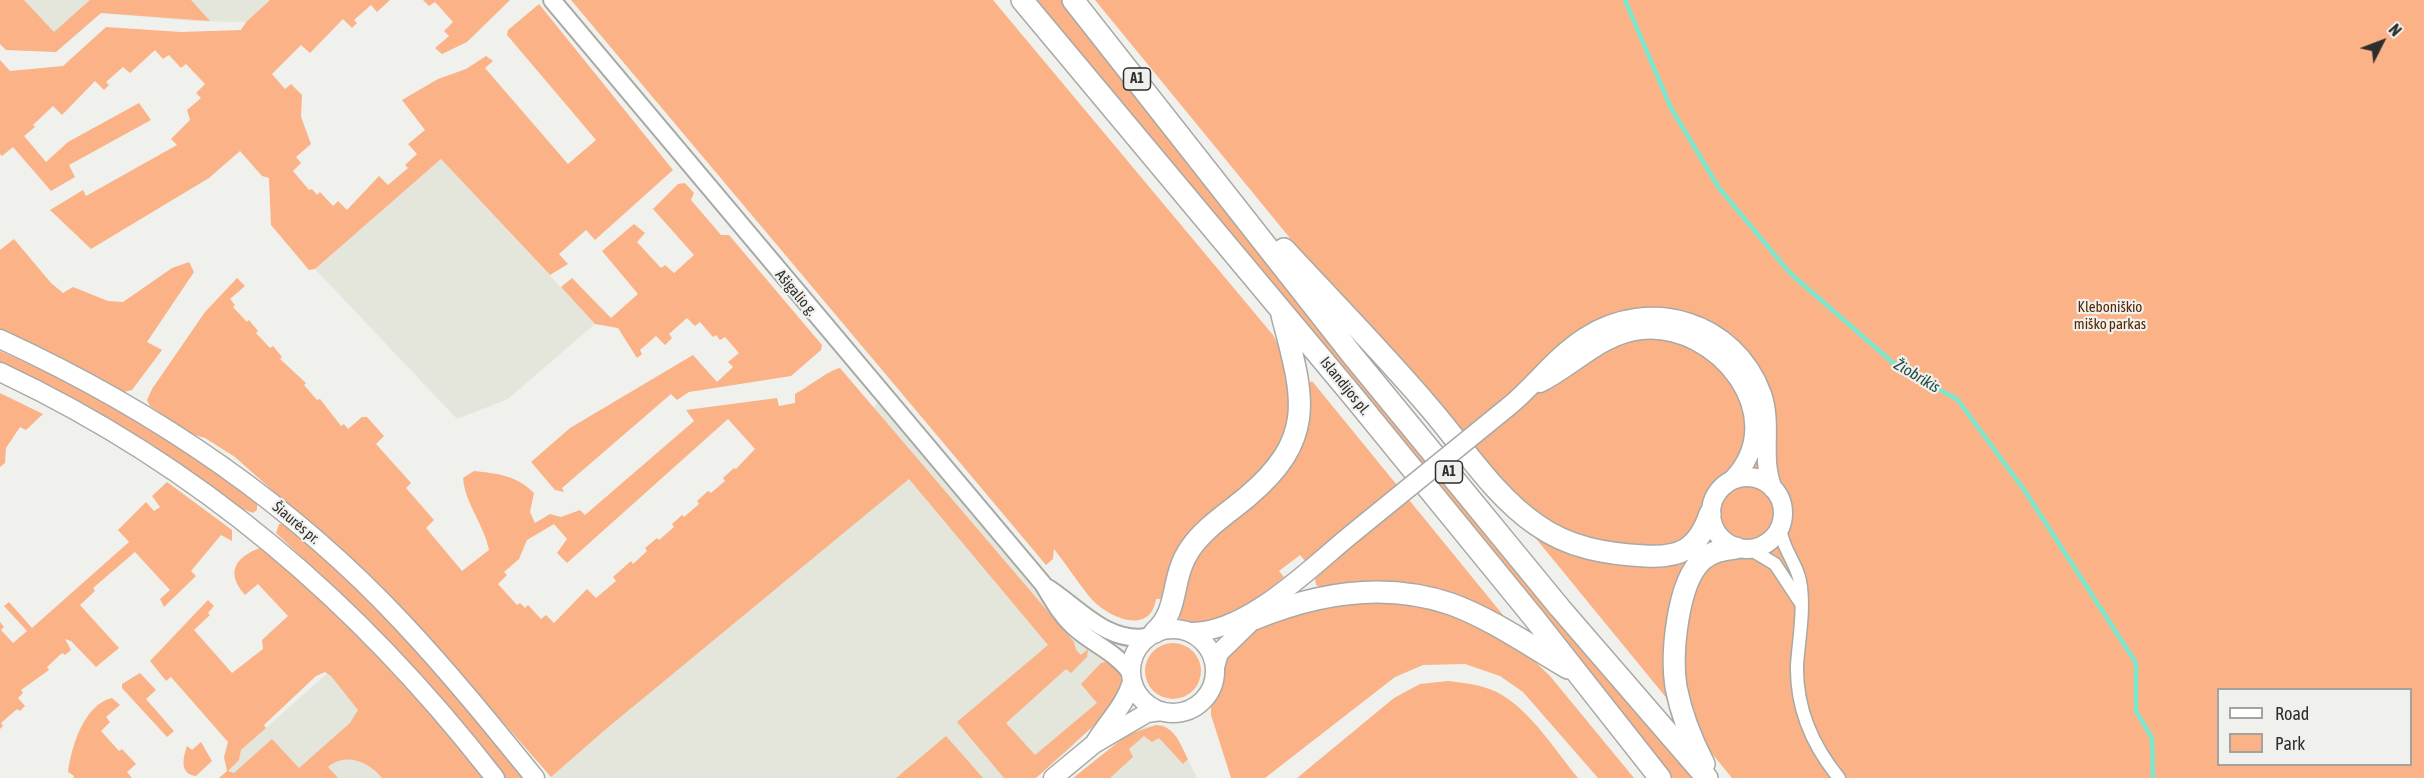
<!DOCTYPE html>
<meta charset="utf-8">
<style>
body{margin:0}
#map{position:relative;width:2424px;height:778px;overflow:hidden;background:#f0f1ed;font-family:"Asap Condensed",sans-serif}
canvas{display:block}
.legend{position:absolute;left:2217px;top:688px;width:195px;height:78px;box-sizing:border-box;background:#f0f1ed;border:2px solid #a2a3a0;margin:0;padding:8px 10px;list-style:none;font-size:18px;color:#2e2f2d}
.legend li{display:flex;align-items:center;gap:12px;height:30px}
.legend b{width:30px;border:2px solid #a2a3a0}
.north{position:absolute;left:2352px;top:12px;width:60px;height:60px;-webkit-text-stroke:4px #f0f1ed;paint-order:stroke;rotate:48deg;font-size:16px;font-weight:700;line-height:24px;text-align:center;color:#2e2f2d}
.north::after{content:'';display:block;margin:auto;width:21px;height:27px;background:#2e2f2d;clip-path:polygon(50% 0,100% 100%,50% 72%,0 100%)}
</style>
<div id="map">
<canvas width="2424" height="778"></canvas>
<ul class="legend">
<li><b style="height:8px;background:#fff"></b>Road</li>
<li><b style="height:16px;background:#fbb287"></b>Park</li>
</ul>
<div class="north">N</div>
</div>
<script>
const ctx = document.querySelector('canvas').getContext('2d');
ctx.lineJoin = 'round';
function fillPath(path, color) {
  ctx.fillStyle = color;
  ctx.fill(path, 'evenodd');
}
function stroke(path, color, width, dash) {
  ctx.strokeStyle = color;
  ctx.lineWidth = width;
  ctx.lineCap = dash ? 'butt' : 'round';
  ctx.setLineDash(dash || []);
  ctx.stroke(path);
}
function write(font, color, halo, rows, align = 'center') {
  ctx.font = font + ' "Asap Condensed",sans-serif';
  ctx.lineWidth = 4.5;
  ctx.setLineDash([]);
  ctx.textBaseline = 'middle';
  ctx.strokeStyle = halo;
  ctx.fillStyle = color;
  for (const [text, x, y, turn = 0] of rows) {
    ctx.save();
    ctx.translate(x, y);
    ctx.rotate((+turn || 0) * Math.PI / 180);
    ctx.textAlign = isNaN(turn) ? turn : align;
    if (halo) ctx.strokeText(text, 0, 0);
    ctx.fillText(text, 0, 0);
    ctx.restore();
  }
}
fillPath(new Path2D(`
 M0,0H270L246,22L192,21L101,13L56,52L6,50L0,44Z
 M441,159L595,324L508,399L457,419L315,269Z
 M878,403L1048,606L1118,667L1073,746L1036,778H552L543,767L547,722L839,437Z
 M341,661L439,778H219L239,760L241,750Z
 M1156,725H1164L1177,737L1197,778H1073L1140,728Z`), '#e4e6db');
fillPath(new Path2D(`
 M0,0H24L54,32L90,0H191L210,21L101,13L56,52L6,50L0,44Z
 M270,0H390L377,12L371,5L354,20L357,23L352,28L343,19L310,53L301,45L272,74L285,89L291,84L302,95L301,117L311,144L296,157L301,163L293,171L309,190L312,189L317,195L320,192L333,206L338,201L347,210L379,176L388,185L408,168L405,165L417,154L408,144L425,130L402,100L438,79L466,69L486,56L493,61L485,68L568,164L596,140L507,35L508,30L539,4L673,170L595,240L586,230L559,254L568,264L550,275L441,159L315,269L309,270L271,225L269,178L262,176L240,151L209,178L91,249L50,210L83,190L86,196L177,145L171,139L190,120L187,110L201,98L196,93L205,84L186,64L181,68L169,55L163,59L155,50L130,73L123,67L106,82L109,85L104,90L95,81L62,115L53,106L33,125L35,127L24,136L46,162L68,142L139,103L151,120L69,165L75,177L51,191L13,147L2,156L0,154V60L10,71L63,66L106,27L181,32L241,30L246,22Z
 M423,0H510L467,42L442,54L435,48L449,36L444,31L453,22L435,2L429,6Z
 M571,0H993L1273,335L1286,360L1295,394L1290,429L1278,455L1175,555L1167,579L1164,599H1156C1150,638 1104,616 1088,595C1076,580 1066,564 1054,549L1053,559L1046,565Z
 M1034,0H1064L1698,778H1667Z
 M1095,0H2424V778H1732ZM2218,690H2410V764H2218Z
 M685,183L694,193L691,200L721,235H729L822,345L821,350L791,376L689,392L677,400L671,394L562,488L564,492L555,490L531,462L570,428L693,355L717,382L733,367L728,362L739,353L725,337L720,340L716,335L713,337L700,322L695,326L687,318L669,334L672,338L665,345L656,336L640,350L642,354L637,358L618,328L595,324L561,287L572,278L611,318L638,294L602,251L634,224L645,233L637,242L661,268L665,265L674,273L694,255L653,209L678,184Z
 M14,239L51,283L63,293L73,287L108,301L123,302L172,268L189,262L194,272L147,342L162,350L132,390L124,392L0,329V250Z
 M237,278L245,286L230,299L235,305L233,307L247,322L249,320L258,331L256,333L270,348L273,346L282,357L280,359L306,383L304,385L317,400L320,399L341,426L344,424L348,429L362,417H367L384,436L376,444L411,483L406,488L434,520L426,528L462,571L489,550C484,524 465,504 463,478L474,471C499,474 516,475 534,493L530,512L535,523L550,514L561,517L580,510L585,515L694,421L686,410L777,398L779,406L795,403V394C808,387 829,370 840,368L1074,642L1076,650L1081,655L1088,649L1087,657L1071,673L1066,669L1006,723L1035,755L1097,703L1081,684L1101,663L1111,661L1122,674V695L1099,721L1036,778H1004L957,722L1048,645L909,479L606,729L551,777L410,616L336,547L235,457L205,438L191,434L150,406L147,400L152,389L205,312ZM728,419L755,449L736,469L734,468L723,478L725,481L711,493L708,491L697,501L699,504L684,517L682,515L672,524L674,527L659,540L657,538L645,548L647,551L633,564L631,561L613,577L616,581L596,598L587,589L554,623L546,615L541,619L528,605L525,608L520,603L517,605L498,584L507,575L504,572L519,559L527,540L554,524L567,539L557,553L567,563Z
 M0,351C90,391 179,440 257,501V510L253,513L241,508L83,405L0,363Z
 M1312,381L1503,615L1499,619L1322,588L1316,585L1315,579L1318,576L1300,555L1279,571L1284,577C1267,591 1219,630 1198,626C1192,625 1186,621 1180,619C1180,604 1180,588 1186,574C1194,553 1211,538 1227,524C1280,480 1312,460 1308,384Z
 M0,393L43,414L26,430L20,427L6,448L5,463L0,467Z
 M167,482L232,530V541L221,535L191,571L196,576L164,607L160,599L170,590L135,552L93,588L95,591L80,605L119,648L96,667L71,641L65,639L71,650L65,655L62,653L47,667L49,670L21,690L23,693L18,698L25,706L20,711L17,709L1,723L3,726L0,729V622L4,627L1,630L13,643L27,631L4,606L9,602L32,628L129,542L118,530L146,502L154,511L160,507L152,496Z
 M279,524H285L386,616L525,778H504C433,690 359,610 276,533Z
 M262,547L269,549C345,622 418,696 485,778H382C369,762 346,752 328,767L338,778H219L227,771L224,757L228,742L171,677L166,681L150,661L208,600L214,606L208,613L210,615L194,630L232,673L263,649L262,640L288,616L258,584L245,595C225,572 235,557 262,547ZM325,672L331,676L358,710L350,723L299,768L272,739L234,773L228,771L239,760L241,750L266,728L264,725L316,676Z
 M1366,600L1406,602L1449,612L1524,651L1550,676L1634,778H1598L1523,692L1500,676L1465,664L1423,665L1395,677L1265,778H1231L1211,715V704L1223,682L1226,657L1233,648L1256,630L1289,614Z
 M1145 671a28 28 0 1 1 56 0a28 28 0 1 1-56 0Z
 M140,673L156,690L146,699L174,731L167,737L122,688V684Z
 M1448,681C1466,683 1486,685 1502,695C1533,714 1555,750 1578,778H1297L1394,698L1420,684Z
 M112,698L120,705L106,717L110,722L101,731L119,751L122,749L136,764L127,772L132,778H73L74,776L68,772C71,748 84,704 112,698Z
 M1156,725C1175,726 1180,744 1188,759L1183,764L1159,738L1152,742L1144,736L1129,749L1133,757L1110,778H1073L1127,735Z
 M946,736L983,778H896Z
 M201,742L212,761L196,776C179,774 183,758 187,746L192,750Z`), '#fbb287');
stroke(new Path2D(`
 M1625,0L1671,108L1719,188L1790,273L1899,368L1957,399L2025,491L2136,663V711L2152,738L2153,778`), '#7ce6cd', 4.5);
const minor = new Path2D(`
 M1780,527C1782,550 1799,565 1801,587C1804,613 1799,638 1797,665C1796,708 1812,745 1839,778
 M1750,549L1775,564L1800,602`);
const tertiary = new Path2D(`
 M552,0L1043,584C1052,599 1060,614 1073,626C1091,643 1116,652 1131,673
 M1048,588C1080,609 1107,643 1147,637`);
const secondary = new Path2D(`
 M0,339C150,408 289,501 402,622C449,672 492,725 535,778
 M0,372C200,466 360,604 495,778
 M1540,383C1574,366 1602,334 1641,330C1718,322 1793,417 1732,480
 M1508,407C1535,385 1555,356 1585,337C1650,295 1735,321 1762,394C1773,426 1760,458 1773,489
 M1711 513a36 36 0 1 1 72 0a36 36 0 1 1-72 0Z
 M1131 671a42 42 0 1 1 84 0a42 42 0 1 1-84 0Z
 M1191,632C1247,633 1311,567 1353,533
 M1215,667L1219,653L1257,616
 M1094,744C1107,722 1125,706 1132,682
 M1053,778L1094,744L1147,713L1161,711`);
const trunk = new Path2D(`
 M1022,0L1352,395L1534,618L1660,778
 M1073,0L1353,356L1560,608L1707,778
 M1284,249C1333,302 1383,353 1429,407C1463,446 1494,496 1537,525C1569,548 1607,554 1645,556C1681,558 1698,549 1710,514
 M1254,619C1317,593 1384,581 1451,604C1492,619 1530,646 1568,668
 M1155,632C1180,610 1170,578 1190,549C1204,528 1228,513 1247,497C1318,437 1303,396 1282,315
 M1704,764C1692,741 1681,713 1676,687C1671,655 1677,583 1702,560C1712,551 1724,549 1736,548`);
stroke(minor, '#a8a9a5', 15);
stroke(tertiary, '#a8a9a5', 20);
stroke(secondary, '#a8a9a5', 21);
stroke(trunk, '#a8a9a5', 24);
stroke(minor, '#fff', 12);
stroke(tertiary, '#fff', 16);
stroke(secondary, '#fff', 18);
stroke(trunk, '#fff', 21);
const secondaryBridge = new Path2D(`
 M1353,533L1508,407`);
stroke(secondaryBridge, '#a8a9a5', 21, []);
stroke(secondaryBridge, '#fff', 18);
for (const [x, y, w] of [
 [1137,79,27],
 [1449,472,27]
]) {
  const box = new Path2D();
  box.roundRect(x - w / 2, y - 11, w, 22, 4.5);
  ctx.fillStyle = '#f0f1ed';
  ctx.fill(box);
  stroke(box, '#2e2f2d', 1.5);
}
write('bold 14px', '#2e2f2d', null, [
 ["A1",1137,79],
 ["A1",1449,472]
]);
write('15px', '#2e2f2d', '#f0f1ed', [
 ["Ašigalio g.",796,293,50],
 ["Islandijos pl.",1345,386,51],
 ["Šiaurės pr.",296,523,40]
]);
write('15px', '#562805', '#f0f1ed', [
 ["Kleboniškio",2110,307],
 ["miško parkas",2110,324]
]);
write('italic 16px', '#1f4e43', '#f0f1ed', [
 ["Žiobrikis",1917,376,31]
]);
</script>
